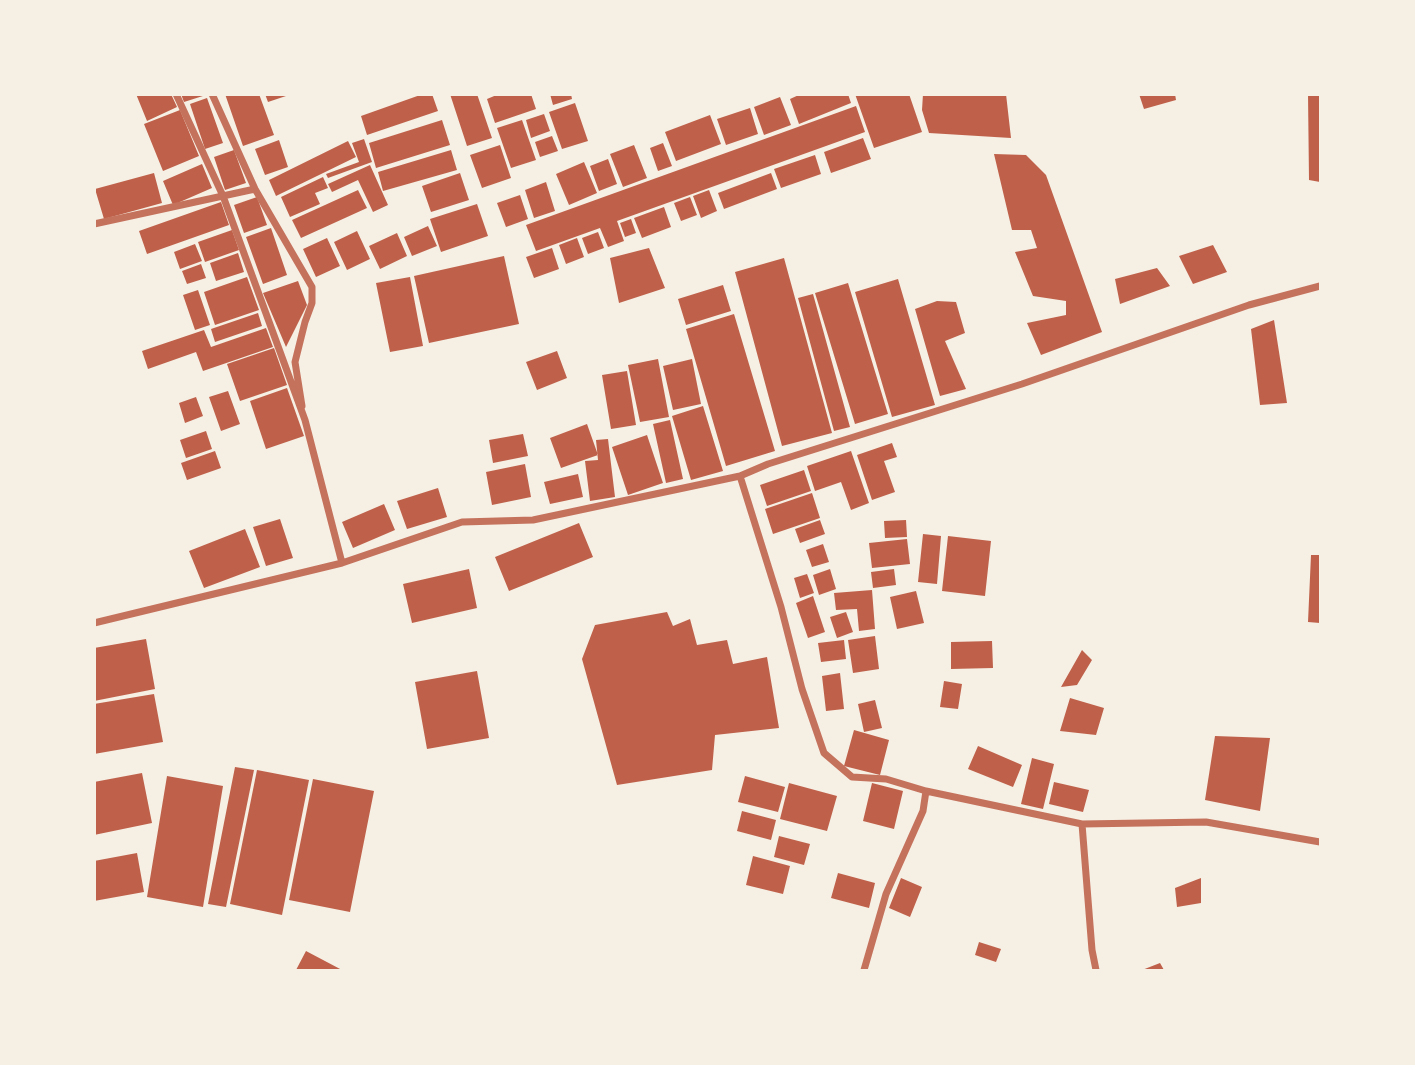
<!DOCTYPE html>
<style>
body{margin:0}
#map{position:relative;width:1415px;height:1065px;overflow:hidden;background:#f6efe4;font-family:"Noto Sans",sans-serif}
canvas{display:block}
.frame{position:absolute;inset:0;border:96px solid #f6efe4;pointer-events:none}
</style>
<div id="map">
<canvas width="1415" height="1065"></canvas>
<div class="frame"></div>
</div>
<script>
const ctx = document.querySelector('canvas').getContext('2d');
ctx.lineJoin = 'round';
function fillPath(path, color) {
  ctx.fillStyle = color;
  ctx.fill(path, 'evenodd');
}
function stroke(path, color, width, dash) {
  ctx.strokeStyle = color;
  ctx.lineWidth = width;
  ctx.lineCap = dash ? 'butt' : 'round';
  ctx.setLineDash(dash || []);
  ctx.stroke(path);
}
fillPath(new Path2D(`
 M136,94H171L177,107L147,121Z
 M181,94H206V95L184,102Z
 M225,94H259L274,135L243,146Z
 M265,94H289V95L268,102Z
 M423,94H432L438,111L367,135L361,116Z
 M450,94H477L492,138L467,146Z
 M499,94H531L536,109L495,123L487,99Z
 M550,94H571L572,99L553,105Z
 M801,94H848L851,103L799,124L790,99Z
 M855,94H909L922,132L874,148Z
 M923,94H1006L1011,138L929,133L922,110Z
 M1139,94H1175L1176,100L1144,109Z
 M1308,94H1320V182L1309,180Z
 M780,97L791,125L764,135L754,107Z
 M207,98L223,143L205,149L190,104Z
 M575,103L588,141L562,149L549,112Z
 M856,106L865,132L617,221L624,241L608,247L600,228L536,251L526,225Z
 M750,108L758,134L726,145L717,119Z
 M180,110L199,156L163,171L144,124Z
 M544,114L550,131L531,138L526,120Z
 M710,115L721,144L676,161L665,132Z
 M442,120L450,145L376,168L369,143Z
 M522,120L536,160L511,168L497,128Z
 M552,136L558,151L540,157L535,142Z
 M863,138L871,159L831,173L824,152Z
 M364,139L372,162L328,178L326,174L359,162L352,143Z
 M279,140L288,167L265,175L255,149Z
 M348,141L356,157L276,196L269,180Z
 M663,143L672,166L658,171L650,148Z
 M500,145L511,178L482,188L470,155Z
 M634,145L647,178L623,187L610,154Z
 M234,150L246,183L225,190L214,157Z
 M451,150L457,170L383,191L378,172Z
 M994,154L1026,155L1046,175L1102,332L1041,355L1027,323L1066,315V301L1033,296L1015,252L1037,248L1031,230H1012Z
 M815,155L821,174L781,188L774,169Z
 M608,159L617,184L599,191L590,166Z
 M584,162L597,193L569,205L556,174Z
 M202,164L212,188L173,205L163,181Z
 M370,165L388,205L373,212L358,180L332,192L328,184Z
 M154,173L162,203L104,219L95,189Z
 M460,173L469,200L431,212L422,186Z
 M771,173L777,189L724,209L718,193Z
 M323,177L328,188L315,193L320,204L290,217L281,197Z
 M546,182L555,211L534,218L525,190Z
 M358,190L367,208L301,238L292,220Z
 M709,190L717,211L701,218L693,196Z
 M520,195L528,219L506,227L497,203Z
 M257,197L267,225L244,233L234,205Z
 M690,197L697,215L681,221L674,203Z
 M221,202L229,225L147,254L139,231Z
 M477,204L488,236L441,252L430,219Z
 M664,207L671,227L642,238L634,218Z
 M631,219L636,233L625,237L620,223Z
 M428,226L437,246L412,256L404,237Z
 M271,228L287,275L263,284L246,237Z
 M232,230L239,250L205,262L198,242Z
 M357,231L370,259L347,270L334,242Z
 M598,232L604,248L588,254L582,238Z
 M397,233L407,256L380,269L369,246Z
 M327,238L340,266L316,277L303,249Z
 M577,238L584,257L566,264L559,245Z
 M195,244L202,261L180,269L174,252Z
 M1213,245L1227,272L1193,284L1179,256Z
 M552,248L559,269L534,278L526,257Z
 M649,248L665,288L619,303L610,258Z
 M238,253L244,272L216,281L210,263Z
 M504,256L519,324L429,343L414,276Z
 M784,258L832,433L782,446L735,272Z
 M201,264L206,278L187,284L182,271Z
 M1157,268L1170,286L1120,304L1115,279Z
 M247,277L259,310L215,325L204,292Z
 M410,277L423,346L390,352L376,283Z
 M898,279L935,405L892,417L855,292Z
 M298,281L307,305L286,347L263,293Z
 M848,283L888,414L855,424L815,293Z
 M723,285L731,311L686,325L678,299Z
 M198,290L210,325L195,330L183,295Z
 M813,294L850,427L834,431L798,298Z
 M937,301L956,302L965,333L945,341L966,389L940,396L915,309Z
 M258,313L262,326L215,342L211,329Z
 M734,314L775,451L726,466L686,329Z
 M1274,320L1287,403L1260,405L1251,329Z
 M266,328L273,347L203,371L196,352L148,369L142,351L204,330L211,347Z
 M274,348L287,385L240,401L227,364Z
 M557,351L567,378L537,390L526,362Z
 M658,359L669,417L640,422L628,365Z
 M692,359L701,404L673,410L663,366Z
 M627,371L636,425L611,429L602,375Z
 M287,388L304,436L266,449L250,401Z
 M228,391L240,424L221,431L209,397Z
 M196,397L203,416L185,423L179,403Z
 M703,406L723,471L691,480L672,416Z
 M670,420L683,479L666,483L653,424Z
 M587,424L598,455L561,468L550,438Z
 M206,431L212,449L186,458L180,440Z
 M523,434L528,456L493,463L489,440Z
 M647,435L663,483L628,495L612,447Z
 M608,439L615,497L590,501L585,461L598,460L596,440Z
 M892,443L897,457L884,461L895,492L872,500L857,455Z
 M215,451L221,468L187,480L181,463Z
 M851,451L869,503L851,510L841,482L815,491L807,466Z
 M525,464L531,497L492,505L486,472Z
 M804,470L811,491L767,506L760,485Z
 M578,474L583,497L550,504L544,482Z
 M438,488L447,517L407,529L397,501Z
 M812,493L820,518L773,534L765,509Z
 M384,504L395,530L353,548L342,522Z
 M280,519L293,558L266,566L253,527Z
 M820,520L825,534L800,543L795,529Z
 M906,520L907,537L885,538L884,521Z
 M579,523L593,557L509,591L495,557Z
 M245,529L260,567L204,588L189,551Z
 M923,534L941,536L937,584L918,582Z
 M948,536L991,541L985,596L942,591Z
 M907,539L910,564L872,568L869,543Z
 M823,544L829,562L812,567L806,550Z
 M1311,555H1320V623L1308,622Z
 M469,569L477,608L412,623L403,584Z
 M830,569L836,589L819,595L813,575Z
 M894,569L896,585L873,588L871,572Z
 M807,574L814,593L800,598L794,578Z
 M872,590L875,629L859,631L857,609L836,610L834,593Z
 M916,591L924,623L897,629L890,597Z
 M813,596L825,632L808,638L796,603Z
 M667,612L673,626L690,619L697,645L727,640L733,664L767,657L779,728L715,735L712,770L617,785L582,659L595,625Z
 M846,612L853,632L837,638L830,617Z
 M875,636L879,669L853,673L848,640Z
 M146,639L155,689L94,701V648Z
 M844,640L846,659L821,662L818,643Z
 M992,641L993,668L951,669V642Z
 M1082,650L1092,660L1077,685L1061,687Z
 M477,671L489,738L427,749L415,682Z
 M840,673L844,709L826,711L822,676Z
 M944,681L962,684L958,709L940,707Z
 M154,694L163,742L94,754V704Z
 M1070,698L1104,708L1096,735L1060,731Z
 M875,700L882,728L864,732L858,704Z
 M854,730L889,740L880,775L844,766Z
 M1215,736L1270,738L1260,811L1205,800Z
 M978,746L1022,765L1013,787L968,769Z
 M1032,758L1054,764L1043,809L1021,804Z
 M235,767L254,770L226,907L208,904Z
 M257,770L309,780L282,915L230,904Z
 M142,773L152,823L94,835V782Z
 M167,776L223,786L203,907L147,897Z
 M745,776L785,787L778,812L738,802Z
 M313,779L374,791L350,912L289,900Z
 M1054,782L1089,790L1083,812L1049,804Z
 M789,783L837,796L827,831L780,819Z
 M872,783L903,791L894,829L863,821Z
 M742,811L776,820L771,840L737,831Z
 M779,836L810,844L804,865L774,857Z
 M137,853L144,892L94,901V861Z
 M753,856L790,866L783,894L746,885Z
 M838,873L875,883L869,908L831,898Z
 M901,878L922,887L910,917L889,908Z
 M1201,878V903L1177,907L1175,888Z
 M979,942L1001,949L996,962L975,955Z
 M306,951L342,970H296Z
 M1160,963L1164,970H1142Z`), '#bf614a');
stroke(new Path2D(`
 M176,94L223,196L305,420L342,563
 M212,94L255,189L312,287V303L305,322L295,362L302,406
 M94,224L255,189
 M740,476L781,607L802,689L824,753L852,777L886,779L926,791L923,811L886,894L864,970
 M94,623L342,563L462,522L533,520L740,476L768,464L1022,384L1249,305L1320,286
 M926,791L1082,824L1206,822L1320,842
 M1082,824L1092,950L1096,970`), '#c5725c', 7);
</script>
